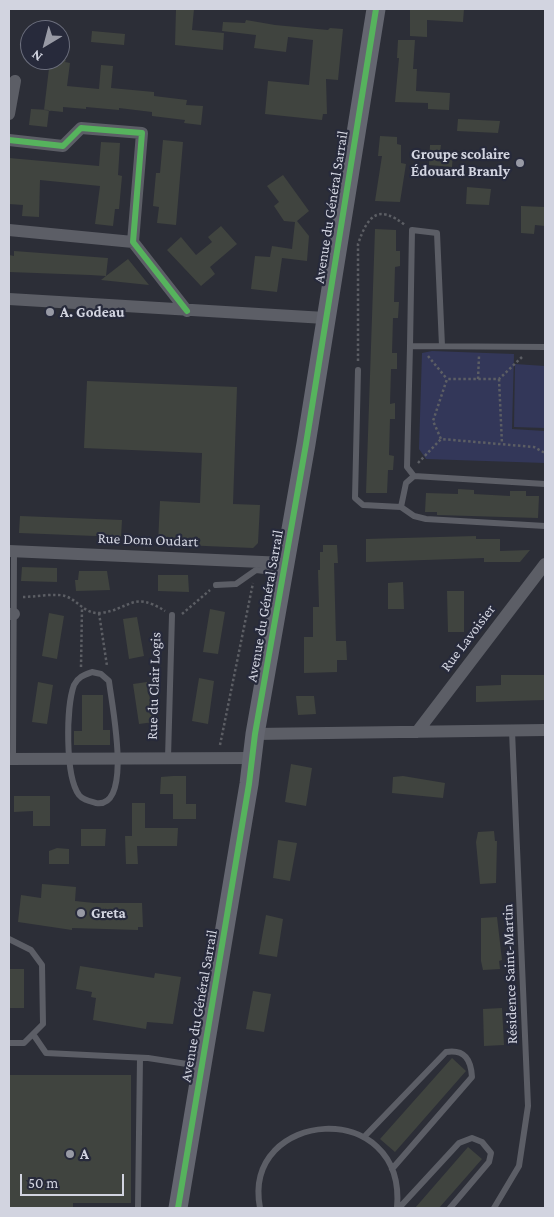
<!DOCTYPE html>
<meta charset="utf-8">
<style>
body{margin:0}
#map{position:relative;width:554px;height:1217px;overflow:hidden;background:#2c2e37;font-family:"Crimson Pro",serif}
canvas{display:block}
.frame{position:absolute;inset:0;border:10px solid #d2d4e0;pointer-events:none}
.north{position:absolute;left:20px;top:20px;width:50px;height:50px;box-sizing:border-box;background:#272a3b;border:1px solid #6b6e7d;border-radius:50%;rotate:217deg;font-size:14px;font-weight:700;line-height:20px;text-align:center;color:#d2d4e0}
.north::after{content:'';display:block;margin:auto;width:18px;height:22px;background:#989aa5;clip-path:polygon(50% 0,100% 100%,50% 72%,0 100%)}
.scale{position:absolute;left:20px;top:1174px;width:104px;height:22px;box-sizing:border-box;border:2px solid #d2d4e0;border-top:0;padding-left:6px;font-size:15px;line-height:18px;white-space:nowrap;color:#d2d4e0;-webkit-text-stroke:4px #272a3b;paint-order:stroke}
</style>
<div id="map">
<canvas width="554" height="1217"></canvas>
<div class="frame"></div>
<div class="north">N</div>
<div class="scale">50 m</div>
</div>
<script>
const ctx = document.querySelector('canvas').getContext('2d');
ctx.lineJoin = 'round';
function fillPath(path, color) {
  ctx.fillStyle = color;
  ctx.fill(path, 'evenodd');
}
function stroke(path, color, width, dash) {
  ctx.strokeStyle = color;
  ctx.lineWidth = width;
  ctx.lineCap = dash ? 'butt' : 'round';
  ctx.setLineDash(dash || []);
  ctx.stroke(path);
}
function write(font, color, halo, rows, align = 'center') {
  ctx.font = font + ' "Crimson Pro",serif';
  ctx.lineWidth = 4.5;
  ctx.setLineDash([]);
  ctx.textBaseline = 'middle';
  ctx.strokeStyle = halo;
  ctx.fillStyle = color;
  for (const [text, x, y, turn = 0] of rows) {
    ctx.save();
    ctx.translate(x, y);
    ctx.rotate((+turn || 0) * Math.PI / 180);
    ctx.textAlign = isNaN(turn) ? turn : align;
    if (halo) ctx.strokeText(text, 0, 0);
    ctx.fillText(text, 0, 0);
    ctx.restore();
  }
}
fillPath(new Path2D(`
 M432,351L514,354L512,429L545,431V463L426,459L419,449L422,353Z
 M515,364L545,366V428L514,427Z`), '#333759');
fillPath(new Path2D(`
 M176,9H194L192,30L224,33L223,50L175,45Z
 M410,9H464L463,22L427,20V37L410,36Z
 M246,20L275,25L328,30L330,28L343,29L338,80L326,79L327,114H323L322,120L265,114L268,81L309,85L313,40L288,37L286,52L254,48L256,35L222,31L223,22L245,23Z
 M92,31L125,34L124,45L91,42Z
 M398,40H415L413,69H417L416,91L450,93L449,110L428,109V103L395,102L399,58H397Z
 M50,60H66L65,62L70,63L67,86L99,89L101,65L113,66L111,88L154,92V96L187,100L186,105L203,106L201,125L184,123L185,120L152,116V112L119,108V110L86,107V109L63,107V112L44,110Z
 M31,109L49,110L47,127L29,125Z
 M458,119L500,121L498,133L457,131Z
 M380,136L397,137V144L401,145V163L406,164L400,202L375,201L382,156H378Z
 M163,140L183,142L176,225L157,223L159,207L153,206L156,173H160Z
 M101,142L120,143L118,175L122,176L119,209H115L113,226L95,224L100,186L40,180L39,217L22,216L23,205L9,204V158L99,166Z
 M430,145H441L440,152H453L452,167L429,165Z
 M283,175L309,211L297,221L309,236L307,261L282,258L277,292L251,289L255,256L270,257L272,246L292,249L295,222L284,221L274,206L279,202L267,186Z
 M467,187L491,189L489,205L466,204Z
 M521,206L545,207V226L535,225L534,234L521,233Z
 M221,226L237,244L210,267L215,274L201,286L167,250L181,237L196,255L212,242L208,237Z
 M375,229L396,230V251H400V266L395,267L394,302H399L398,318H393L392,353H397V369H391L390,404L395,403V419H390L389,455L394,456L393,470H388L387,493H366Z
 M14,251L108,258L106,276L128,259L149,285L101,280L106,276L90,275L9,272V255L14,256Z
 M87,381L237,387L233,504L260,505L258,543L253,548L158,544L160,501L200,503L202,453L84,448Z
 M458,489L474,490V494L510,496V491H526V496H539L538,518L437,515V512H425L426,493L458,494Z
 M20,516L122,520L121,537L19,533Z
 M476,536V539H500V551L530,550L520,562H484V558L366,562V539Z
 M323,545H337L338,563H334L336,641H346L347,660H337V672L304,673V637H313V607H319L318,570H320V552H323Z
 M22,567L57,568V582L21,581Z
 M79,571H107L110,590L76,591L75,580H78Z
 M158,575H188L189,592L158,591Z
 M403,582L404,609H388V583Z
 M447,591H464V632H448Z
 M210,609L225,612L218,654L203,652Z
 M49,613L64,616L57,659L42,656Z
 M137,617L144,656L129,659L123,619Z
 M501,675H545V700L476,702V686L501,685Z
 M199,678L214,681L208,724L192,721Z
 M38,682L53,685L47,724L32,722Z
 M147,682L154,722L139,724L133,684Z
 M82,695H103V730H110V745H74V731H82Z
 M296,696H314L316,714L298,715Z
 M291,764L312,768L306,806L285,802Z
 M173,776H186V804H196V819H173V794H160L161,777Z
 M403,776L445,783L443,798L392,793L393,777Z
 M14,796H50V826H33V811L14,812Z
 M132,803H145V828H178L177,846H137L138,864H126L125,836H132Z
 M81,829H106L105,846H81Z
 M494,831L495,841H497L496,883L480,884L476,842L478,832Z
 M278,840L297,843L290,881L273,878Z
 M57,848L69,849V864H49V851Z
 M42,884L76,887L75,901L94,903H142L143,927H138V930L72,928V930L18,922L21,895L41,898Z
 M266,915L283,919L277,957L259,954Z
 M497,917L502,960L499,961L500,969L483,970L481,961V918Z
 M80,966L154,978L155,973L181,977L173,1024L147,1022L146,1029L93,1020L96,998L91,997L92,992L76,989Z
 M9,969H24V1008H9Z
 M253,991L271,994L264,1032L246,1029Z
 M502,1008L504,1045L484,1046L483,1009Z
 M452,1058L466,1071L395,1152L380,1139Z
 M9,1075H131V1203H73V1208H9Z
 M468,1147L482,1159L439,1208H415Z`), '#40443f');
stroke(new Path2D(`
 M428,356L447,379
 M522,357L499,379H447L433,421L441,439L534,447L545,453
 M358,361V244C368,215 378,204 405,225
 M478,379L479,356
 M499,379L502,444
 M418,463L441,439
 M23,597C33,597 56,593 65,596C78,600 84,614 100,613C130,610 132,590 165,611
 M99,613L107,666
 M182,614L210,590
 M81,667L82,608
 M220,745L253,583`), '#5c5e64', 2.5, [2.5, 2.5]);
stroke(new Path2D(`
 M410,346L412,230L437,233L442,346
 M358,370L355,498L363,505L401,507
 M414,476L407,467L410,346L545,347
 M545,484L414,476L406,483L401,507L414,516L426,519L545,526
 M216,585L236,584L256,570L282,573
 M92,672L101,674L109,681C111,701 134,809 96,803C89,801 83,800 79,795C65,776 66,707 74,685C78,677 84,675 92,672Z
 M168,758L172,615
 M13,759L14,551
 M9,939L31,950L42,965L43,1024L24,1043H9
 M33,1034L46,1053L148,1058L200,1066
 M364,1137L446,1052C465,1049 471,1060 472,1077L392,1169
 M138,1208L140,1058
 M260,1208C241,1109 407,1096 397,1208
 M399,1208L459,1143L472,1138L482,1142L491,1153L489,1162L450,1208
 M494,1208L519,1166L528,1106L512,731`), '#5c5e66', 6);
stroke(new Path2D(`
 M9,114L15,81
 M9,140L63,146L81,128L142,133L133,242L187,311
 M9,230L133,242
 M9,299L325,318
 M9,551L285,563
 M9,614H14
 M417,732L545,564
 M255,734L545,730
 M9,759L252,758`), '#5c5e66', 12);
stroke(new Path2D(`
 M178,1208L249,784L255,734L306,444L376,9`), '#646670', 19);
stroke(new Path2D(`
 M9,140L63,146L81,128L142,133L133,242L187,311
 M178,1208L249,784L255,734L306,444L376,9`), '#56b35d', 6);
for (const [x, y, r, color] of [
 [520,163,5,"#989aa5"],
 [50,312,5,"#989aa5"],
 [81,913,5,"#989aa5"],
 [70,1154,5,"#989aa5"]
]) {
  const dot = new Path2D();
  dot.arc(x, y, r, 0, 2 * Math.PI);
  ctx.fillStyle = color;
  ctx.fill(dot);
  stroke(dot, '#272a3b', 2);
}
write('bold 15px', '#d2d4e0', '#272a3b', [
 ["Groupe scolaire",510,154,"right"],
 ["Édouard Branly",510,171,"right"],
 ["A. Godeau",60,312],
 ["Greta",91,913],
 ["A",80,1154]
], 'left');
write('15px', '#d2d4e0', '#272a3b', [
 ["Avenue du Général Sarrail",331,207,-81],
 ["Rue Dom Oudart",148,540,2],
 ["Avenue du Général Sarrail",265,606,-80],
 ["Rue Lavoisier",468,638,-53],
 ["Rue du Clair Logis",154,686,-88],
 ["Résidence Saint-Martin",510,974,-92],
 ["Avenue du Général Sarrail",199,1006,-80]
]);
</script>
